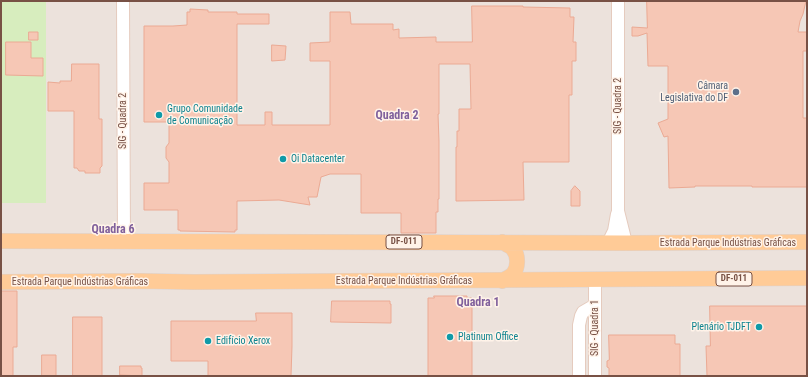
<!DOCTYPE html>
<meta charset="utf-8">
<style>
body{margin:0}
#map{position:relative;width:808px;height:377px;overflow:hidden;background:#feefe0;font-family:"Roboto Condensed",sans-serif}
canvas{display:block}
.frame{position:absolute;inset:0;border:2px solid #785145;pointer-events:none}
</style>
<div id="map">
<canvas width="808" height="377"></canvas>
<div class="frame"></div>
</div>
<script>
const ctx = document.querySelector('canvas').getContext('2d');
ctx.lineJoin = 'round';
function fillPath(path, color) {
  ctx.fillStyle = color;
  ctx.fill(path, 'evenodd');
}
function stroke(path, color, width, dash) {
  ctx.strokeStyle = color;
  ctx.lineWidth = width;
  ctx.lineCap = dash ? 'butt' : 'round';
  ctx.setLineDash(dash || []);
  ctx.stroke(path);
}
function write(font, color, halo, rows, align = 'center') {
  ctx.font = font + ' "Roboto Condensed",sans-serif';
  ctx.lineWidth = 3;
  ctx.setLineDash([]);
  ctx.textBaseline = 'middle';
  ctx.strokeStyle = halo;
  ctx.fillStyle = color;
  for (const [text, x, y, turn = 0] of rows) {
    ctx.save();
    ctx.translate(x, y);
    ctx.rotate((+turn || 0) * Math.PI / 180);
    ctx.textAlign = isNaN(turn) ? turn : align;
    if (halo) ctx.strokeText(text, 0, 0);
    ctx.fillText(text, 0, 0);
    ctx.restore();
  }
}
fillPath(new Path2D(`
 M1,1H807V376H1Z`), '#ece2dc');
fillPath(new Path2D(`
 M1,1H46V203H1Z`), '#d7edbe');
const building = new Path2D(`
 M647,1H806L803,14L800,21L798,32H807V51H803V118H807V187H752V186H695V187L669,188L668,136L664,137L658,123L668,119V66H648L647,33L638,36H632V27L647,28Z
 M472,6H523V7L570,8V17H574L573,42H576V61H572V95H569V162H523L524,200L456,201V147H457V131H459V109H471L470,64H439V114H438L439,141V199H438V212H436V233H401V213H361V174H330L321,177L317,197H308L310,205L279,200L237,201V230H235V232L180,231V230H178V210H144V183H169V162L166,158V147L169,143V122H144V26H173L187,25V12H190V9L208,10V12H237V14H269V24H237V125H265V112H272V125H330V61H310V43L330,42V12H350L351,24H393V30L399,29V38L436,37V42H472Z
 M29,32H38V40H29Z
 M6,42H31V58H43V76L6,75Z
 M272,45L286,46L285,60L272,61Z
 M72,64H99V119H102V166L100,168V173H85V171H79L77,168H74V111H48V82L60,83V81H71Z
 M575,186L580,191V206H571V191Z
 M1,291H17V347H13V376H1Z
 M434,296H467V298H472V376H428V298H434Z
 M332,301H390V304H391V323L333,322H331Z
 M710,306H807V376H707L706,346H710Z
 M256,313H292V346L291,376H208V361H171V321H256Z
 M73,317H102V376H73Z
 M609,335H675V344H680V376H609V368L607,367V361L609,360Z
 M42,355H56V376H42Z
 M120,366H141V368H142V376L120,375Z`);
fillPath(building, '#f6c7b5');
stroke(building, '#ebaa94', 1);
const minor = new Path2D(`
 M123,1L124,242
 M618,1V211L626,243
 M608,243L614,231L617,214
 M595,280V376
 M579,376V325L581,316L583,312L595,305`);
const major = new Path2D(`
 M1,241L626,243L807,242
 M502,281C505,279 510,277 513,274C518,268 519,256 513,249C511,246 505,244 502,242
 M1,282L140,281L194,282L807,278`);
stroke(minor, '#e5cbbe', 14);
stroke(major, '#dcd2cf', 16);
stroke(minor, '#fff', 12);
stroke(major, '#ffcb97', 15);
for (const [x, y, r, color] of [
 [736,92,4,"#5c6f8a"],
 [159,115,4,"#0f9aa8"],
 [283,159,4,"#0f9aa8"],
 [759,327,4,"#0f9aa8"],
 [450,337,4,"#0f9aa8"],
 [208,341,4,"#0f9aa8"]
]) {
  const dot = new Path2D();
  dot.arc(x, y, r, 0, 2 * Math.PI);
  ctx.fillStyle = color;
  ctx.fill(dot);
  stroke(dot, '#fff3e9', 1.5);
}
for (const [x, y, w] of [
 [404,242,36],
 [734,279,36]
]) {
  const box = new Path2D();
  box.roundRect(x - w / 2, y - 7, w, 14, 3);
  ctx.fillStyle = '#fff3e9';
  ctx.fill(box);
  stroke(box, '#785145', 1);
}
write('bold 9px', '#785145', null, [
 ["DF-011",404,242],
 ["DF-011",734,279]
]);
write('10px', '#4e5e75', '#fff3e9', [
 ["Câmara",728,86],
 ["Legislativa do DF",728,98]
], 'right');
write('10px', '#785145', '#fff3e9', [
 ["SIG - Quadra 2",618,106,-90],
 ["SIG - Quadra 2",123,121,-90],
 ["Estrada Parque Indústrias Gráficas",728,243],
 ["Estrada Parque Indústrias Gráficas",404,281],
 ["Estrada Parque Indústrias Gráficas",80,282],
 ["SIG - Quadra 1",595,328,-90]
]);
write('10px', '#0d838f', '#fff3e9', [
 ["Grupo Comunidade",167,109],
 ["de Comunicação",167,121],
 ["Oi Datacenter",291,159],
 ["Plenário TJDFT",751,327,"right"],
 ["Platinum Office",458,337],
 ["Edifício Xerox",216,341]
], 'left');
write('bold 12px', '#80609c', '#fff3e9', [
 ["Quadra 2",397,116],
 ["Quadra 6",113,230],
 ["Quadra 1",478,303]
]);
</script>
